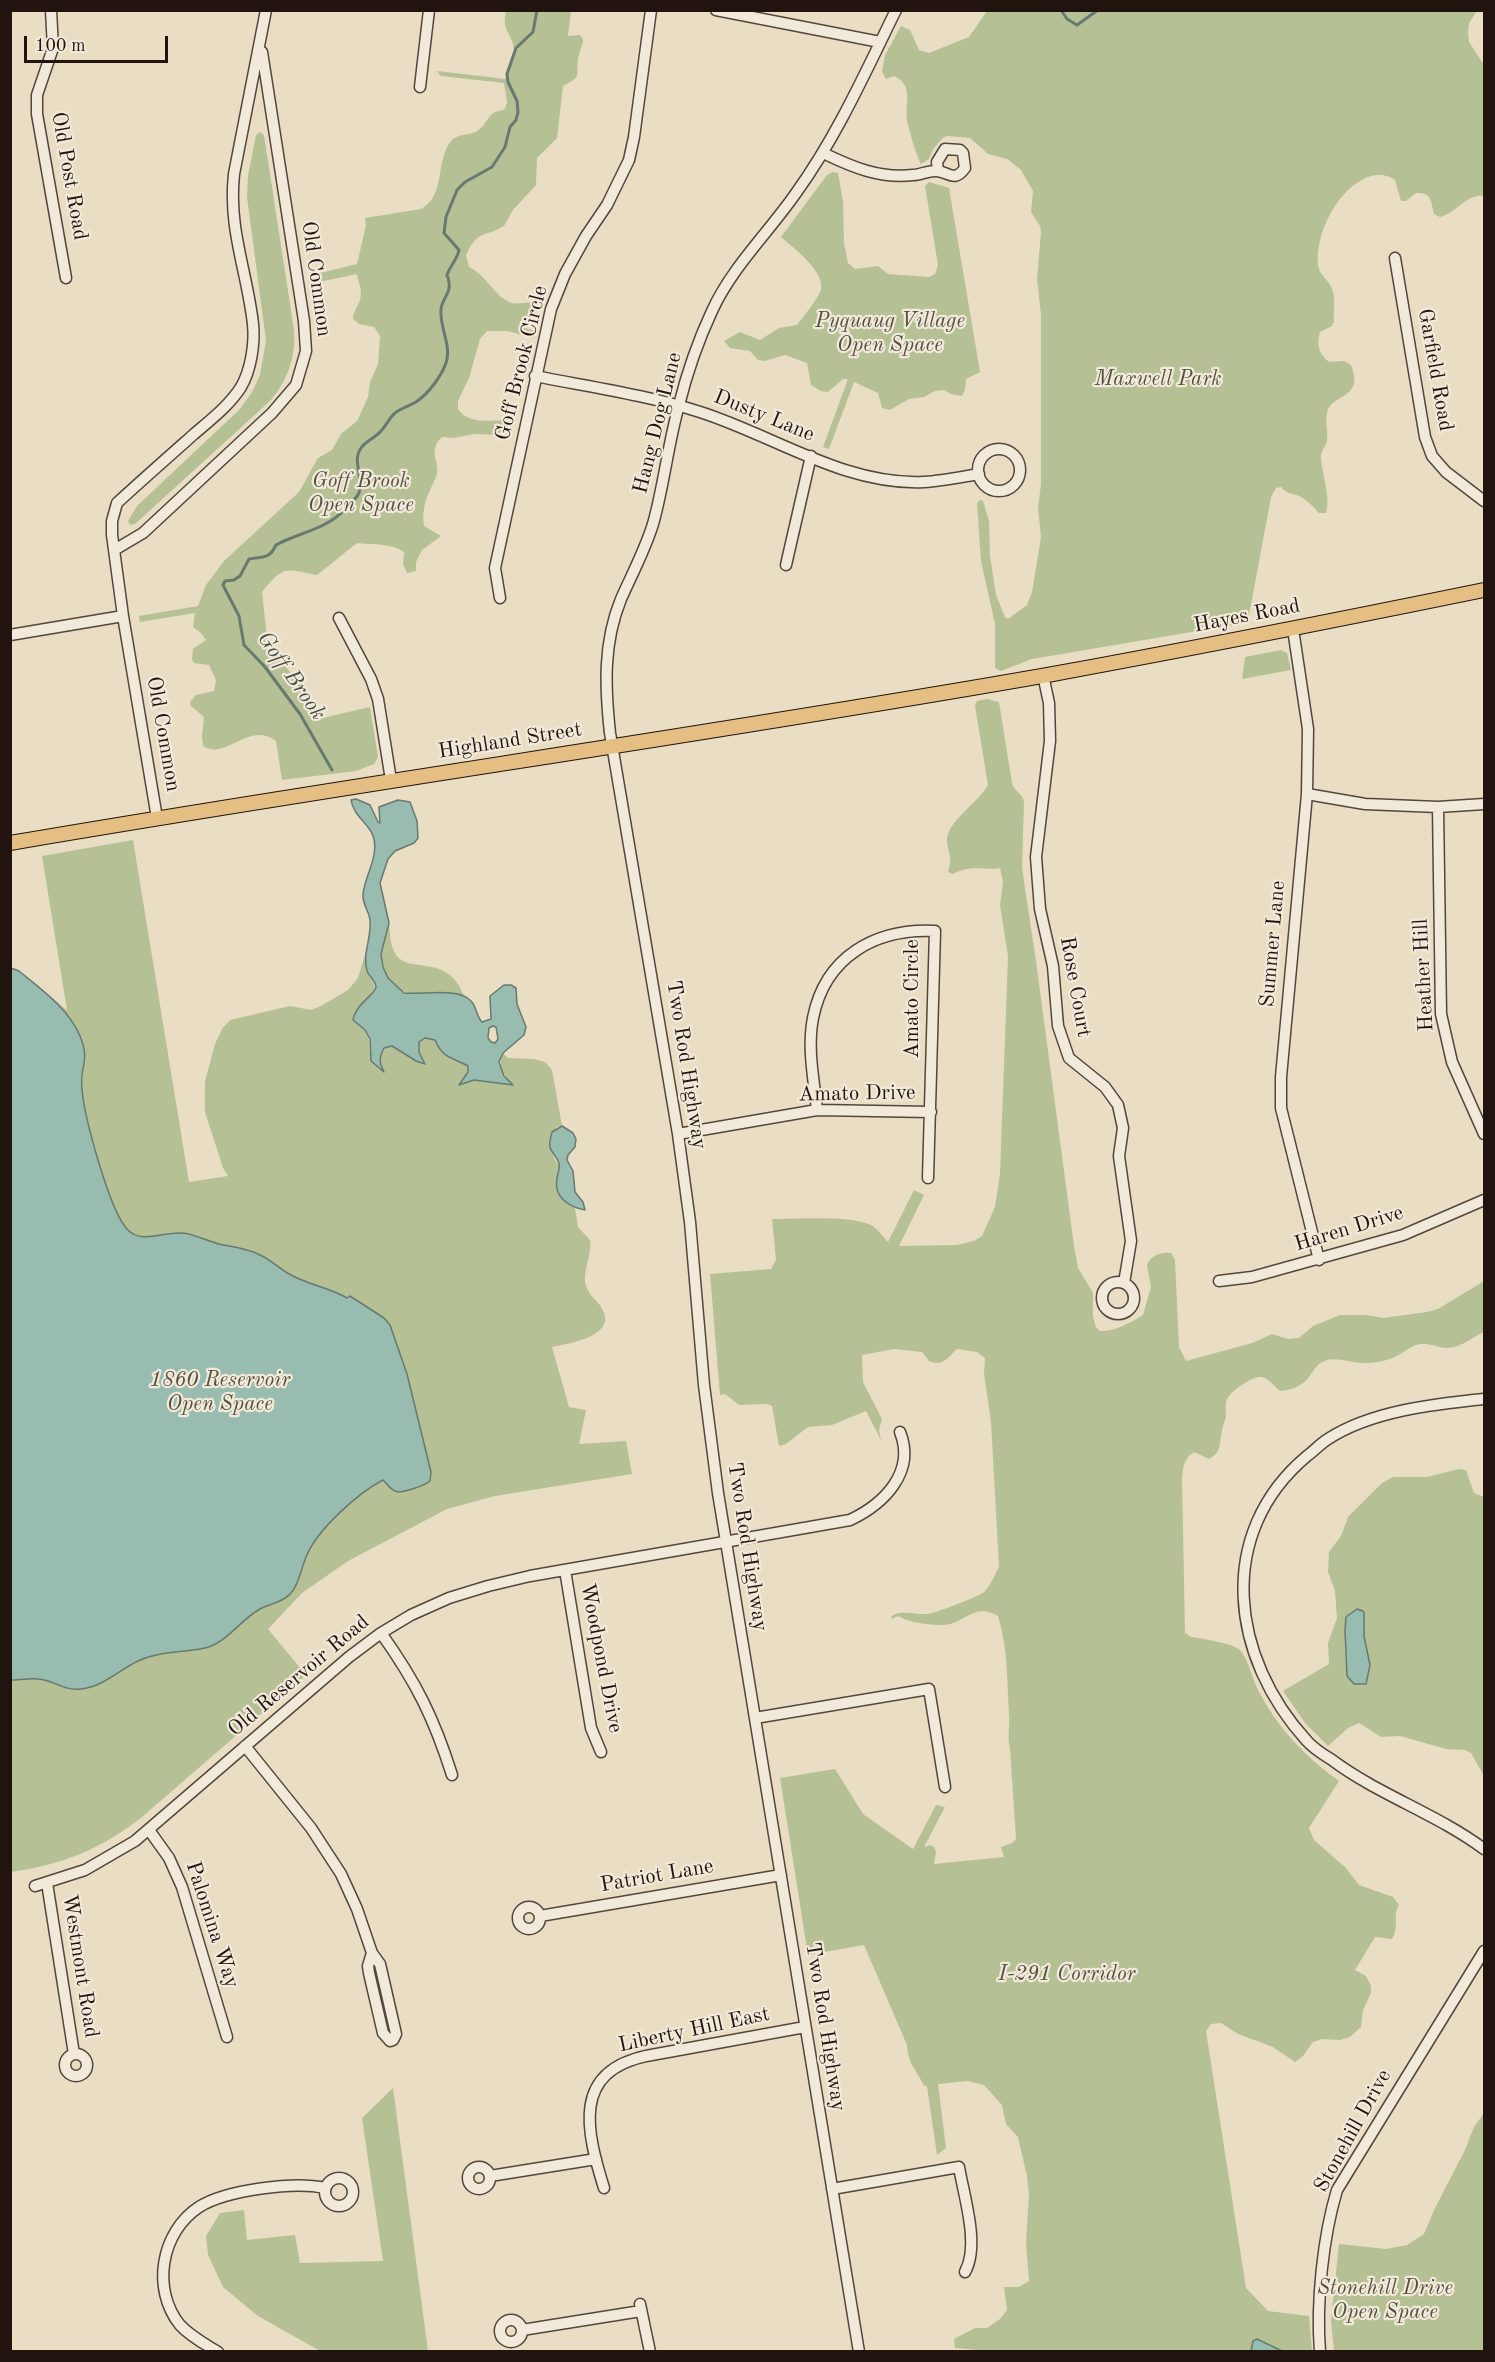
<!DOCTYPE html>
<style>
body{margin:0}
#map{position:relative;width:1495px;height:2362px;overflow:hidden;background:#e9ddc4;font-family:"Old Standard TT",serif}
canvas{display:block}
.frame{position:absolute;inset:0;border:12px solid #21140f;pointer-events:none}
.scale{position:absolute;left:24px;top:36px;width:144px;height:27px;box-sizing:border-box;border:3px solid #21140f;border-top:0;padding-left:8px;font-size:18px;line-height:21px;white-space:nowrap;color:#21140f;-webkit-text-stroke:4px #f1e9d9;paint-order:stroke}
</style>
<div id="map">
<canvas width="1495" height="2362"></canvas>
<div class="frame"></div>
<div class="scale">100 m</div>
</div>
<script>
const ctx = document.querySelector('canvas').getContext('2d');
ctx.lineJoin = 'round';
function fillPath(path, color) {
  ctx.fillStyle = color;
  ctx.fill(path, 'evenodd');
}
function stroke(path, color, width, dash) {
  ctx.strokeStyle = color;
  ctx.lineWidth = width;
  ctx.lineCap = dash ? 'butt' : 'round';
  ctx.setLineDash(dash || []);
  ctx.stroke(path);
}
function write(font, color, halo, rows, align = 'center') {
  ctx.font = font + ' "Old Standard TT",serif';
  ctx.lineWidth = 4.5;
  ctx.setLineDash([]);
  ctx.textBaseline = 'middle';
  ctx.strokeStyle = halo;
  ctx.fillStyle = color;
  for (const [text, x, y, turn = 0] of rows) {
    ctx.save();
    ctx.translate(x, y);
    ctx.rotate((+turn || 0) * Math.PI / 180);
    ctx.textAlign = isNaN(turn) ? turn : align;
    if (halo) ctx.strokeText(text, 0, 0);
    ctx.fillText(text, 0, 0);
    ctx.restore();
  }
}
fillPath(new Path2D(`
 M506,11H571L568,36L580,35L583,39C583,46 579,52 578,59C575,77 584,75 563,86L557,138L537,158L536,185L513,210L504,226C484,238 478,229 466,255L469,267C485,274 493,294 509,302C519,306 529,300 538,304L536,313L518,326L535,331L534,338L507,331H487L480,339L469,378L458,401V409C470,426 492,419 509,421L512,427L507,433L499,435L474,434L454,438L442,437C426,452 442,464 436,477C428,494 421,507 424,526L441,536L422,550L416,562V571L407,573L403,564L404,552C392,543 372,545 357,543L317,575C283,569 285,565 262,592L268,647L298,681L314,720L370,707L378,757L374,764L356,771L282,780L276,741C250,720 225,761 203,746L202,736L204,717L191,706L190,702L196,695L214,691L216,680L209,665L194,663L192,660L193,649L206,640L201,633L193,627L195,613L140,622L139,616L198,606L206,585L224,561L299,492L318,458L332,450L341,434L357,421L368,397L370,382L378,364L380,336L374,327L359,324L353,319C353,311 358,307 360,300C363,290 358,282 357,274L309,284L308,276L357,264L366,225L365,218L421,209C445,196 436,163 449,144C456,132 467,137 477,131C485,126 486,120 492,114C495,111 501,111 505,109L507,102L504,83L441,76L437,71L506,79C510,68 516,56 513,44C508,28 502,30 506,11Z
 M987,11H1477L1469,23L1468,32L1469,42L1484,65V196C1467,193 1456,213 1440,217L1434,214C1431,202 1432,192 1416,193L1406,201H1401L1395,180C1382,172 1372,174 1360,181C1335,195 1315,236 1318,265C1319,275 1329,280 1332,289C1336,298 1333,311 1334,321L1332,326L1320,332C1316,344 1319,355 1329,362L1344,361L1351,365C1365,400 1331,393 1327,413C1325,422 1328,431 1327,441C1326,447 1320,451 1321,458C1322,473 1331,499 1326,513H1319C1313,506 1307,500 1299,496C1291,493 1287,494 1281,487L1276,488L1271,497L1248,621L1245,623L1032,659L1001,671L995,668V624L981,561L977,503L980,500L983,501L989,521L990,556L996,595L1005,617L1008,619L1027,605L1032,592L1041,537L1038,508L1041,484V315L1037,279L1041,232L1040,226L1031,212L1033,191L1021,170L1007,159L988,154L970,138L947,136L943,138L933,149L929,159L921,164C918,160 907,125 907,119C905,102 914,85 894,76L886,79L882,72L885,55L901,26L910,30L919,50L929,53L969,37Z
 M260,132L264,135L294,330C296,357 288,380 270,401L135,524L130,525L128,521L137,506L240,409L252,392L260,375L266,341L247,197L248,176L256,135Z
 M833,172L838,173L843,202L844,243L848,263L855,269L878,266L888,274L929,277L935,274L938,265L925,186L929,182L949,188L980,372L966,379L965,390L962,396L951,394L944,390L935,391L924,397L909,399L890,410L882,408L878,393L854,382L829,449L823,447L848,379H843L828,392L821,391L811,385L807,363L785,355L765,361L758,360L750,351L730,348L724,341L740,332L760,340L779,328L797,325C803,317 819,298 821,289C825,271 792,247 781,237L827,175Z
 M1281,650L1287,653L1291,670L1242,679L1245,657Z
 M987,699L999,702L1012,783C1014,791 1021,792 1024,801L1022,868L1036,961L1074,1246L1078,1268L1093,1293V1317L1096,1327L1100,1331C1117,1331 1129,1323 1143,1315L1151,1287L1147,1265C1151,1255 1161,1252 1171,1253L1175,1260L1179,1347L1186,1361L1252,1343L1272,1334L1288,1339L1299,1338L1313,1326L1340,1315H1366L1383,1318L1427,1312L1438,1309L1484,1281V1332C1470,1338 1463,1347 1447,1348C1438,1348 1429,1343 1420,1344C1410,1346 1403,1353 1395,1357C1388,1360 1376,1363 1368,1363C1356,1364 1337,1357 1327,1360C1308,1365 1315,1388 1280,1391C1266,1379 1264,1371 1245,1383C1238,1387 1231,1392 1227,1399C1225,1404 1226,1411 1226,1417C1225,1422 1222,1426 1222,1431C1219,1444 1222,1452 1209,1459L1194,1452C1184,1458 1183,1467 1182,1478L1185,1633L1191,1637C1200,1638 1235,1644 1240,1650C1249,1660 1252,1679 1259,1692C1278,1728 1305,1757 1339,1781L1309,1828L1314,1840L1346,1868L1359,1885L1393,1897L1399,1905C1392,1916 1400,1925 1392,1939L1375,1937L1355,1970L1366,1976L1371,1986V1993L1363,2010L1361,2027L1350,2037L1340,2040L1322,2039L1313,2042L1303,2056L1295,2062L1273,2047L1238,2034L1221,2023L1211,2024L1206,2031L1246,2288L1268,2311L1309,2316L1312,2351H1282L1263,2341L1252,2352H1001L955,2348L954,2339L975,2328H987L1000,2319L1007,2310L1004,2287H1019L1029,2281L1026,2242L1029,2194L1027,2176L1018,2137L1006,2124L1002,2105L984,2085L967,2081L938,2084L946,2148L937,2155L927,2086H924C918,2072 907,2063 907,2045L864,1945L808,1955L780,1778L835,1769L863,1814L913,1849L936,1805L945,1807L924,1847L930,1845C939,1848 935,1856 934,1864L1004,1857L1001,1847L1012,1843L1016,1839L1010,1748C1007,1737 1010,1726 1009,1715C1007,1681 1008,1648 998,1616C975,1604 970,1618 950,1624C940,1627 907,1623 899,1616L891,1619V1617C899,1609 916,1615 928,1614C935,1613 980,1596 984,1592C991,1585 995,1575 999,1567L991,1422L984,1374L985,1358L977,1352L957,1349C948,1357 944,1367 929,1361L922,1352L894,1349L862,1355L863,1382L882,1419L879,1430L881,1440L866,1411L832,1425L808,1427L786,1444L779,1446L772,1406L767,1404L739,1405L725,1394L720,1395L710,1274L771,1269L776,1260L772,1219C797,1219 851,1215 871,1225C878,1229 883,1237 888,1242L914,1190L924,1195L899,1246L957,1245L974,1241L982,1236L995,1207L1000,1174L1008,956L1000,905L1003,882L1000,868C981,871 973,864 953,874L948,872C949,868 951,862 950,857C949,849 945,842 948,834C954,817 979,801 988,785L975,706L977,701Z
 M133,840L189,1182L228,1176L223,1168L205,1112V1081L215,1044L222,1029L230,1020L290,1006L311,1010L321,1006L348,990L358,978L366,951C366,957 365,966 367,972C372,984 382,989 367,997L357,1024C367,1032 370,1037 369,1049L380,1062V1054L384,1048L392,1046L416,1061L424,1063L419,1052V1042L425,1038L435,1040C443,1059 452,1057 468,1066L469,1072L460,1085L474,1080L512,1085C504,1074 497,1067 503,1053L508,1058L534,1059L545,1062L552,1070L562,1126L556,1127L553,1156L559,1166C557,1187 553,1196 575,1208L578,1227L590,1240C592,1256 582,1272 586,1286C589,1297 601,1302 604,1313C613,1337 567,1344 552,1347L569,1407L586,1410L579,1444L626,1441L632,1474L495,1496L447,1509L348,1561L302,1593L268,1629L306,1675L142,1817C102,1849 61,1865 11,1872L10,968L19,971L67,1010L42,856Z
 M389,923C390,933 390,946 396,955C409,974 449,953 464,996C449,991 434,995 418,995C397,994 381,976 381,955C381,944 386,933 389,923Z
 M1459,1469L1466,1470L1474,1493L1484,1497V1776L1471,1753L1465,1750L1446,1749L1400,1736L1381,1737L1359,1723L1348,1728L1328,1746L1305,1723L1283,1691L1329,1664L1328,1643L1337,1618L1335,1591L1328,1572L1329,1552L1341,1536L1348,1517L1382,1483L1393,1477H1427ZM1357,1609L1364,1613V1636L1345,1630L1346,1617Z
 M393,2088L428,2351H320L258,2316L223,2287L208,2255L206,2236L220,2213L244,2210L247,2240L295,2235L300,2263L383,2261L362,2118Z
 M1484,2113V2351H1334L1331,2321L1339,2244L1386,2249L1407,2245L1424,2234L1434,2210L1465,2150L1474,2127Z`), '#b5c195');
const water = new Path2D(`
 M356,799L370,805L378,822L380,823L379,807L398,800L410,802L417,821L418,838L414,843L395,851L388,859L380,883L389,923L381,954L383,967L388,978L404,993C423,995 458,987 471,1001C477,1007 476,1016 482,1022L491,1019L490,996L504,985H511L516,988L517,1004L526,1027L524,1035L503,1053L499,1062L504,1076L513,1085L474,1080L459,1085L468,1072V1066C452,1057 443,1059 435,1040L425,1038L419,1042V1052L425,1064L416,1061L392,1046L384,1048C379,1057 379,1062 384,1072L371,1061L370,1039L365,1030L353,1020C356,1003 376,994 376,987C376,981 369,977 367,971C362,954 372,937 370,920C369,911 362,904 363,894C365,875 378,859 374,839C371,824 354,818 351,800ZM493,1026L496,1027L498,1039L495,1043L491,1042L488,1038L489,1028Z
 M11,968L19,971C42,990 68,1008 80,1036C91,1062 79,1066 82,1089C84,1116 110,1213 128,1230C143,1246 169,1228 189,1234C199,1237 209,1241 219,1244C232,1247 246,1248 258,1254C271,1259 280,1270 293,1276C310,1285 330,1288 347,1298L350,1296L384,1318L390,1325L407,1374L431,1472L430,1481C426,1485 405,1492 398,1492C392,1492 387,1484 383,1480C358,1493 318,1529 307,1555C301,1567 300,1583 291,1593C284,1602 270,1604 260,1609C240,1620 227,1643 205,1648C182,1653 159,1651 138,1661C119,1670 103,1687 81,1689C63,1691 54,1680 38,1679C29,1678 19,1680 11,1680Z
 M562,1126L573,1133L576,1139L575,1147L568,1155L567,1160L573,1171L575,1192L583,1202L585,1210C569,1207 553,1197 557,1178C558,1173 560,1168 559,1163C553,1148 546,1154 552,1132Z
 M1357,1609L1363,1611L1364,1613V1636L1370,1665L1366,1684H1354L1347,1676L1345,1630L1346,1617Z
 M1257,2339L1282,2351H1251L1253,2341Z`);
fillPath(water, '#98bcb0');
stroke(water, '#687970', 1.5);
stroke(new Path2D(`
 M1061,10L1067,19L1077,25L1098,10
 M332,770L300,714L265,667L244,645L239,616L223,585L225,581L234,580L240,576L249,559C263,556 269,560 276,545C298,533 327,529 344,510C349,505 356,499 359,493C365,478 351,462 361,448C365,442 372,439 378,434C385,428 389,418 395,413C401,408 409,406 416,402C428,394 441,377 446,363C452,345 439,327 441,309C443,295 454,293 447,275C450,266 457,260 459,250L444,233L446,217L457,190L465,182L492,167L505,147L510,127L516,120L518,112L517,101L508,82L507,74L516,48L533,32L537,10`), '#687970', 3);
const minor = new Path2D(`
 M51,10L53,48L37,95V114L66,278
 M716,10L880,42
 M420,87L429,10
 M823,153C852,167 880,179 913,175C921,175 929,170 937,171C949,172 954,183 965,168L963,153L960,150L945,149L937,162L938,171
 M1395,258L1425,437L1432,456L1446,472L1484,501
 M535,376C590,387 647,395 700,412C773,435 845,486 924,482C942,481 961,477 979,474
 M978 470a21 21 0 1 1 42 0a21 21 0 1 1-42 0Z
 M116,549L143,533L272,413L296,385L306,351L304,321L262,52
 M786,565L811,456
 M500,598L495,568L551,309L565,274L586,236L607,205L629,160L634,137L651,10
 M339,618L371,679L378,699L391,780
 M1293,629L1308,729L1307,794L1281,1077V1108L1319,1260
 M10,635L123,616
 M1043,675L1049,703L1050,741L1036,857L1040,909L1053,966L1058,1026L1069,1058L1105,1087L1118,1105L1123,1128L1119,1156L1131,1241L1124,1283
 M1307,794L1365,804L1438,807L1484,804
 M1438,807L1441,1014L1452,1062L1484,1134
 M157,818L123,616L112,535V521L117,503C142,480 167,458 193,435C209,421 229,406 241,387C251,370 255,343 253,324C247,271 228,229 234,174L266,10
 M817,1110C814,1080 807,1048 813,1018C825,957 875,928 935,931L928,1178
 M678,1134L817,1110L931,1112
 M1219,1281L1252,1277L1403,1235L1484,1200
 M1102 1298a16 16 0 1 1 32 0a16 16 0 1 1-32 0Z
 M1484,1399C1434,1404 1371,1411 1328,1439C1320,1444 1314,1451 1307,1456C1214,1534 1231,1658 1307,1741C1314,1749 1324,1755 1332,1760C1379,1795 1437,1814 1484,1849
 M565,1570L591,1728L601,1752
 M381,1633C416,1682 434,1718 452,1775
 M755,1718L929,1689L945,1787
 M245,1746L311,1828L341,1874L357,1909L372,1953L380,1964L396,2034L393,2040L390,2041L383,2033L369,1973L368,1966L372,1953
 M149,1830L169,1858L182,1887L227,2037
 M47,1883L74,2054
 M35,1886L85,1870L135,1841L349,1657L381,1633L411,1615L449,1598L488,1586L530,1576L850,1520C884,1504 916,1472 900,1432
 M518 1918a11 11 0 1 1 22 0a11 11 0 1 1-22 0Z
 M540,1916L781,1875
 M65 2065a11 11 0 1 1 22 0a11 11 0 1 1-22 0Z
 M468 2178a11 11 0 1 1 22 0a11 11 0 1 1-22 0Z
 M490,2176L596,2159
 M325 2192a14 14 0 1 1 28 0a14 14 0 1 1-28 0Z
 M604,2188C586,2130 572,2072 646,2056L805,2027
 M832,2189L959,2167C964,2197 980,2245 965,2272
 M640,2304L650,2352
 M500 2331a11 11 0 1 1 22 0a11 11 0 1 1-22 0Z
 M522,2330L641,2311
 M218,2352C205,2344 191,2337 180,2325C151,2289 161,2232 199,2207C226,2190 295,2181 325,2188
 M859,2352L718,1493L704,1385L690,1222L678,1134L610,733C605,687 603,643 621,599C632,574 645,550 653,524C664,485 668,444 679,405C687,373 698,341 712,311C732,267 769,232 796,193C837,136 865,73 896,10
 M1320,2352C1316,2302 1323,2237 1337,2190L1484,1951`);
const major = new Path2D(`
 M10,843C354,784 699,736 1042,676C1190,649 1337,620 1484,590`);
stroke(minor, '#53463c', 13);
stroke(major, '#21140f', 16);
stroke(minor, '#f1e9d9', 10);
stroke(major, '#e4be82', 14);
write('21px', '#21140f', '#f1e9d9', [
 ["Old Post Road",69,176,80],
 ["Old Common",316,279,82],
 ["Goff Brook Circle",522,363,-76],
 ["Garfield Road",1435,370,80],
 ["Dusty Lane",764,416,22],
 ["Hang Dog Lane",658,423,-76],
 ["Hayes Road",1247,616,-11],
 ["Old Common",163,734,80],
 ["Highland Street",510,741,-9],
 ["Summer Lane",1273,944,-85],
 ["Heather Hill",1424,975,-93],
 ["Rose Court",1075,987,80],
 ["Amato Circle",912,999,-90],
 ["Two Rod Highway",686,1065,81],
 ["Amato Drive",857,1094,-1],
 ["Haren Drive",1349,1229,-17],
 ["Two Rod Highway",747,1547,81],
 ["Woodpond Drive",601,1658,79],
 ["Old Reservoir Road",299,1676,-40],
 ["Patriot Lane",657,1876,-10],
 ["Palomina Way",212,1925,72],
 ["Westmont Road",80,1966,81],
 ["Two Rod Highway",825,2027,81],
 ["Liberty Hill East",694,2030,-12],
 ["Stonehill Drive",1353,2131,-61]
]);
write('italic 21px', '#55513e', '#f1e9d9', [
 ["Pyquaug Village",890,321],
 ["Open Space",890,345],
 ["Maxwell Park",1158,379],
 ["Goff Brook",361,481],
 ["Open Space",361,505],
 ["1860 Reservoir",220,1380],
 ["Open Space",220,1404],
 ["I-291 Corridor",1067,1974],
 ["Stonehill Drive",1385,2288],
 ["Open Space",1385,2312]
]);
write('italic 22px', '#4b4f47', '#f1e9d9', [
 ["Goff Brook",291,676,55]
]);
</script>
